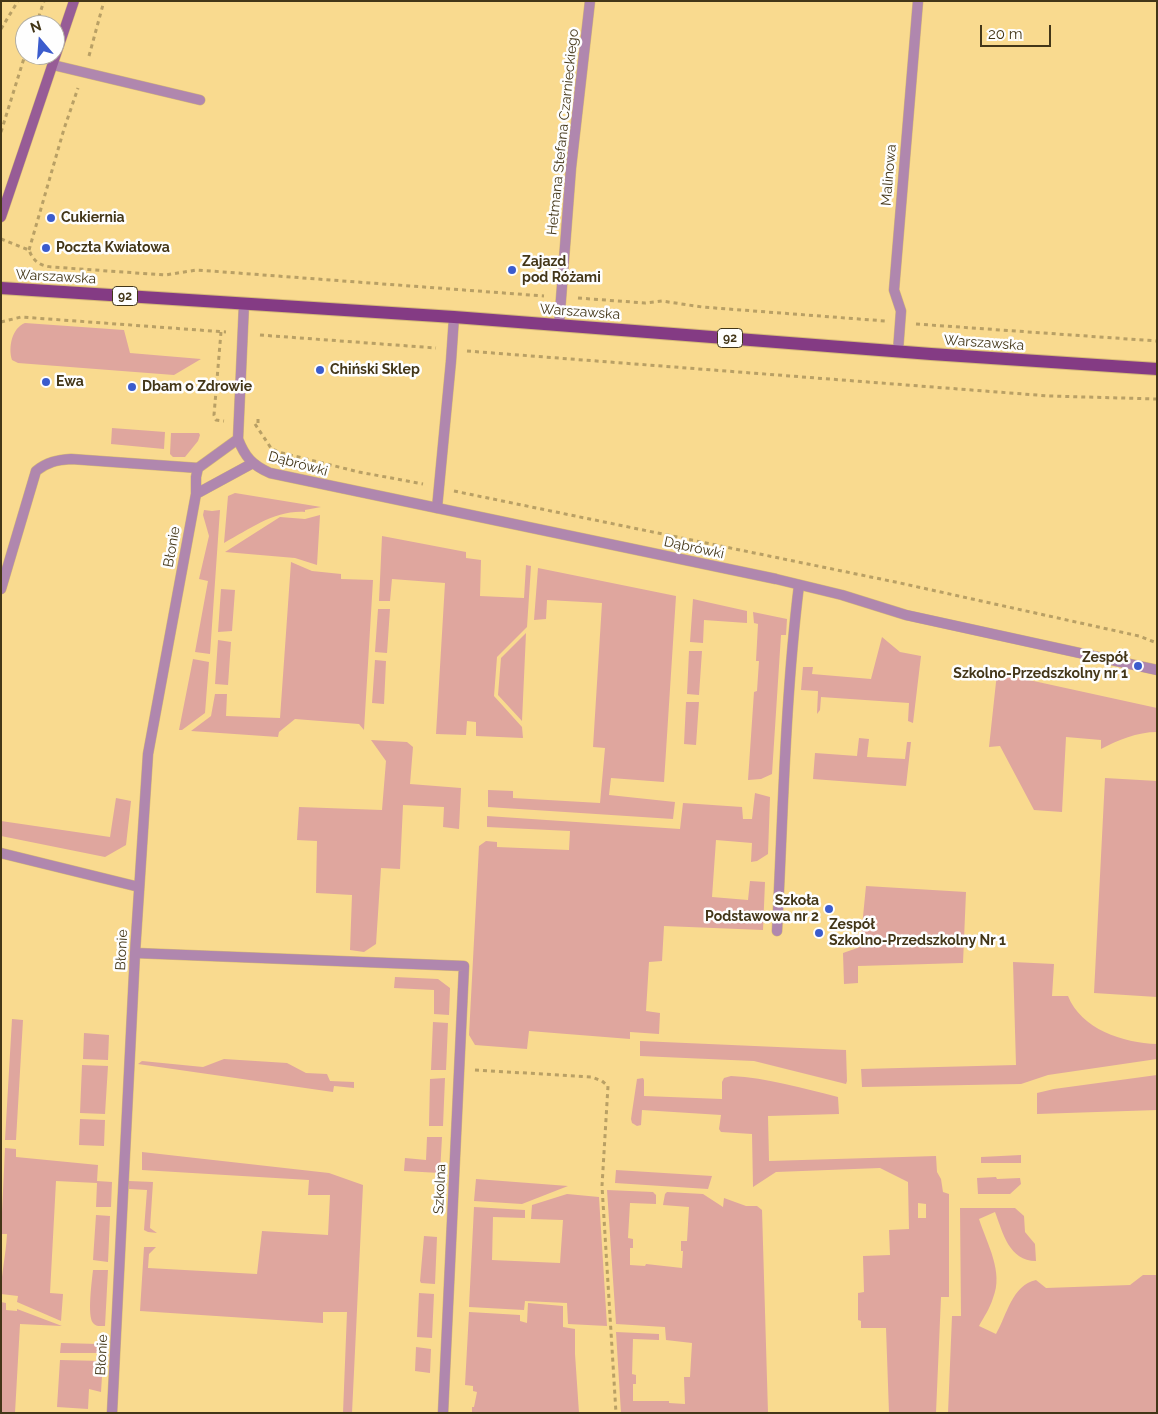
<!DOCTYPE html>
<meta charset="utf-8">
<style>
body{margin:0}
#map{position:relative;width:1158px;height:1414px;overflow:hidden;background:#f9da8f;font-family:Raleway,sans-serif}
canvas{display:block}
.frame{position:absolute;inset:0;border:2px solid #433618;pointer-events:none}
.north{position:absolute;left:15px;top:15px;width:50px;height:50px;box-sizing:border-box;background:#fefefe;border:1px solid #b3aea2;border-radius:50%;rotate:342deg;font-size:14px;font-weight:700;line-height:20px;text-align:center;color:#433618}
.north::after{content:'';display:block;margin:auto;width:18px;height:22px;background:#3b5ccd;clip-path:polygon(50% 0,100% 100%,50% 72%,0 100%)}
.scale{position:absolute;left:980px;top:25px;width:71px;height:22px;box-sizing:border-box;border:2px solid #433618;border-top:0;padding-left:6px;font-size:15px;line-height:18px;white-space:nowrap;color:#433618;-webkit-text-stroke:4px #fefefe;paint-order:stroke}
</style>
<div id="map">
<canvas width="1158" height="1414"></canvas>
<div class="frame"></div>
<div class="north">N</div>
<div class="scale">20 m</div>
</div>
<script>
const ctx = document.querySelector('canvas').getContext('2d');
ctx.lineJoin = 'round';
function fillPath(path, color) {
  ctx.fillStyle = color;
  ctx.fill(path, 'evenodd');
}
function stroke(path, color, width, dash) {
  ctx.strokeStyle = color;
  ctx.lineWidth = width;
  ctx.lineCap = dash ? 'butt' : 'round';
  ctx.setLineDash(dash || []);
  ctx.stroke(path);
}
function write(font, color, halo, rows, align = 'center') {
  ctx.font = font + ' Raleway,sans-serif';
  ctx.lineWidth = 5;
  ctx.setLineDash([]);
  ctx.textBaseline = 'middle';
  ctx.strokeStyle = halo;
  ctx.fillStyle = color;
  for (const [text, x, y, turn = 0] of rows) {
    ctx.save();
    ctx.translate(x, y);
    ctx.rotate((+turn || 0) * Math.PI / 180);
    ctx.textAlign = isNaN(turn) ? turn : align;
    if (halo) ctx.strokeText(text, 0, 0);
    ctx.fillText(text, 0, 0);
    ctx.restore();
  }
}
fillPath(new Path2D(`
 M25,323L124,330L130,353L201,359L174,375L18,363L12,360C8,347 12,328 25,323Z
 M112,428L165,432L164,449L111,444Z
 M171,433H199L200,435L198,441L185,457H173L170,454Z
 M235,493L321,507L305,510V512C275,510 250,529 224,543L228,496Z
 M204,510L212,511L220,510L210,654L195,652L208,581L199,579L209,536L203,515Z
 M320,515L317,565L295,558L225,552L280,517L305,519Z
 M382,536L466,552V558L481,560L480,596L524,598L526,565L531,566L527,627L497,657L494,696L522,727L523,738L476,736V722L467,721L466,735L436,734L445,583L392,579L390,601H379Z
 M291,562L312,571L341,574V579L373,580L364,730L359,724L295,719L279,732L278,737L191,731L211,716L215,694H227L226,716L280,718Z
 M538,568L676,596L664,782L611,778L609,795L675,802L673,819L488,807V790L513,791V798L600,803L605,748L593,747L602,603L547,600L546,619L534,620Z
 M221,589L235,590L232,631L218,632Z
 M693,599L747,611V623L704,620L703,643L690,642Z
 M378,609H390L387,653L375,652Z
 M753,612L787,619L786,635H781L772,774L761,779L748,780L754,692L757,691L759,661H756L758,624L754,623Z
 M526,633L522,721L498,695L501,658Z
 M882,637L900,652L921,656L913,723L908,721L909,703L821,697L820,710L817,714L818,691L801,690L803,667H813L812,674L871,679Z
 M218,640L231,642L228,685L215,684Z
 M689,651H702L699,695L687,694Z
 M193,659L209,662L205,713L182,730H179Z
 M375,660L386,661L384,704L372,703Z
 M997,673L1157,708V732C1137,732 1118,740 1101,749V740L1066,737L1062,812L1034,810L1000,746L989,747Z
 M686,702H699L696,745L684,744Z
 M859,738L869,739L867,757L905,759L907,742H911L906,786L813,779L815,753L857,756Z
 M371,740L407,742L413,747L410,784L461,788L459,829L443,827L444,807L403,805L400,869L381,868L376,944L364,952L350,950L352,895L316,893L317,841L297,840L299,807L382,810L386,761Z
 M1105,778L1157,781V997L1094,993Z
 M755,793L770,797L768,854L757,861L751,862L752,843L716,840L712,897L748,900L750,881L765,882L763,930L664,926L662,961L649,962L646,1011L660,1013L659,1034L630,1032V1039L529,1031L527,1049L475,1045L469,1035L479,846L486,841L497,842V847L569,850L570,831L487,827V816L680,829L683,803L742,807L743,819H752Z
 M116,798L131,801L126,845L105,857L1,836V821L110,837Z
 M866,886L966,892L963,963L858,966V983L844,984L843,953L860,947Z
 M1013,962L1054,964L1052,996H1068C1081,1029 1123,1043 1157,1044V1059L1048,1075L1021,1084L862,1087L861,1069L1016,1065Z
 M395,977L438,979L450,988L449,1015L434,1014V990L394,988Z
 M12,1019L23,1020L16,1140H5Z
 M433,1022L448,1023L446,1070H431Z
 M84,1033L109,1035L108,1060L83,1059Z
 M640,1041L846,1050L847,1081L846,1084L754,1061L640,1056Z
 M224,1059L287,1063L306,1073L327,1074L330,1081L354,1082V1088L334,1086L333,1092L138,1064L142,1061L203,1067Z
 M82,1065L108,1066L105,1114L80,1113Z
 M1157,1075V1110L1037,1114V1093L1054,1089Z
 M731,1076C768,1078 802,1088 838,1097L839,1114L768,1116L769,1161L936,1156L937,1172L941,1179L943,1192L949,1194V1297H941L936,1413H889L886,1328H861V1321L858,1320V1293L864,1292L863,1256L890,1255L889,1230L909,1229L908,1182L880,1168L776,1172L753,1187L752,1134L721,1132L719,1129L721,1115L642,1110L641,1125L637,1126L632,1123L631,1119L637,1079L643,1078L644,1080V1096L722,1099V1082L724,1078ZM918,1203L926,1204V1218H918Z
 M445,1078L443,1126H429L430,1079Z
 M80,1119L105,1120L104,1146L79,1145Z
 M427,1137H442L440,1173L404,1171L405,1158L426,1160Z
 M5,1148L16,1149V1157L98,1165L97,1181L112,1182L111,1207H96L97,1183L56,1181L50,1293L63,1294L61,1321L17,1302L18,1296L1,1294C1,1274 6,1255 7,1234H1Z
 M142,1152L329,1173L363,1185L352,1413H343L347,1312H323V1323L140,1311L144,1247H156L149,1254L148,1268L257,1274L262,1231L328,1235L330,1195H308L309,1180L142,1170Z
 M1021,1155V1163H981V1157Z
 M616,1170L712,1176L708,1189L615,1183Z
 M996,1177L997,1179L1020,1178L1021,1184L1010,1194H978L977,1178Z
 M476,1179L568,1186L522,1204L474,1201Z
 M129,1181L153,1182L150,1228L157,1233L148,1232L144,1230L147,1190L129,1189Z
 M607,1190L653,1192L656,1195V1204L630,1203L628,1238L633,1239V1248H630V1265L645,1266L646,1264L682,1268L683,1251H681V1241H687L689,1207L663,1205L665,1194L667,1192L703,1194L723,1207L724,1198L746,1206H757L762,1210L768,1413H621L616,1332L659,1334V1340L633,1339L632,1374L636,1375V1384H633V1401H669V1403L685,1404L684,1377H690L692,1343L666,1340L665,1327L616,1324Z
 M567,1194L599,1197L607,1326L568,1324L567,1303L525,1301L524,1310L469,1307L474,1207L525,1210V1218L493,1217L492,1260L560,1263L563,1220L531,1219L532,1205Z
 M960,1208H1015L1024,1216L1025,1232L1035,1244L1036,1261C1009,1261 1003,1233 995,1212L979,1219C987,1244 1004,1272 993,1298C990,1308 984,1317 979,1326L996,1334C1007,1315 1012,1285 1036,1280L1046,1288L1130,1285L1143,1275H1157V1413H948L952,1316H961Z
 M96,1215L110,1216L108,1262L93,1260Z
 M424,1236L437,1237L435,1284L421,1283L420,1281Z
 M93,1270H108L105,1326C100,1326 96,1327 93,1323C87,1316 92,1280 93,1270Z
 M419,1293L434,1294L432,1338L417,1337Z
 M1,1302L6,1303V1310L17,1311V1309L62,1326L20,1324L15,1413H1Z
 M528,1303L563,1306V1327L575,1329V1354L579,1413H472V1407H474L477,1392L473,1391V1386L465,1385L469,1312L520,1315V1321L527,1323Z
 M61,1343L99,1344L103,1348V1353H60Z
 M416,1347L431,1349L430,1373L415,1371Z
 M60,1360L103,1361L101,1392L89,1389L88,1409L57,1407Z`), '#dfa69e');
const lane = new Path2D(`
 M53,65L200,100
 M437,508L451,361L454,317
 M1,589L36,471C47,462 57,460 71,459L198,468
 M777,931C783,816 785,699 799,585`);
const street = new Path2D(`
 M244,304L238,439C245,457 252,465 270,473L776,579L842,595L906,615L1157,670
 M559,325L571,168L590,1
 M898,351L901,311L894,290L918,1
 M196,494L253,463
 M1,853L139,887
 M135,953L464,966L443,1413
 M112,1413L135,953L148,754L196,494V477L198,468L238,439`);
const secondary = new Path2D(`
 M1,217L74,1`);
const primary = new Path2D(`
 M1,288L454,317L931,354L1157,369`);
stroke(lane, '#d5b977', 11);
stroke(street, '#d5b977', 11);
stroke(secondary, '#d5b977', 11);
stroke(primary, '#d5b977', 14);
stroke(new Path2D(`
 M36,25L44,1
 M1,29L18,1
 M89,56L104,1
 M1,132L25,55
 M1,239L29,250C33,261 40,266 52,267L165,275L197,270L544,296
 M29,250L64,129L78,88
 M578,298L645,303L662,301L702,307L885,321
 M1,322L21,317L226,332
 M916,324L1157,341
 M221,332L214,415L216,420L224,421
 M260,335L436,348
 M467,351L1049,396L1157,399
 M258,423V415
 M255,424L271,448L278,452L359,472L423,484
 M454,491L900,583L1139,636L1157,643
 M475,1070L592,1077L602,1081L608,1086L602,1186L616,1413`), '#b9a065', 3, [4, 4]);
stroke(lane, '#b087ae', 10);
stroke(street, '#b087ae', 10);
stroke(secondary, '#975c96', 10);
stroke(primary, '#843b84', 12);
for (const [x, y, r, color] of [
 [51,218,5,"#3b5ccd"],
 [46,248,5,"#3b5ccd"],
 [512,270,5,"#3b5ccd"],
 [320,370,5,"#3b5ccd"],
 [46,382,5,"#3b5ccd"],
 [132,387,5,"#3b5ccd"],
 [1138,666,5,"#3b5ccd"],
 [829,909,5,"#3b5ccd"],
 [819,933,5,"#3b5ccd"]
]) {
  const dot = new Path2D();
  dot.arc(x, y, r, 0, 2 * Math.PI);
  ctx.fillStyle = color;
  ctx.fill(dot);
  stroke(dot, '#fefefe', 2);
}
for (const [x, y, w] of [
 [125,296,25],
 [730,338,25]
]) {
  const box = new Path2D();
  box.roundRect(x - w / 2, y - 9.5, w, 19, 4);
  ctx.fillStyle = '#fefefe';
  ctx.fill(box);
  stroke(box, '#433618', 1);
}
write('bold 12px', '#433618', null, [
 ["92",125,296],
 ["92",730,338]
]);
write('14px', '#433618', '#fefefe', [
 ["Hetmana Stefana Czarnieckiego",563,132,-84],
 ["Malinowa",889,175,-85],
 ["Warszawska",56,277,3],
 ["Warszawska",580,312,4],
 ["Warszawska",984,343,4],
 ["Dąbrówki",298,464,15],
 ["Błonie",172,547,-80],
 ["Dąbrówki",694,548,12],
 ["Błonie",122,950,-87],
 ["Szkolna",440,1189,-87],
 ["Błonie",102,1355,-87]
]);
write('bold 14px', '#433618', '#fefefe', [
 ["Cukiernia",61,218],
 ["Poczta Kwiatowa",56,248],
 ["Zajazd",522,262],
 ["pod Różami",522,278],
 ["Chiński Sklep",330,370],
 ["Ewa",56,382],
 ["Dbam o Zdrowie",142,387],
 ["Zespół",1128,658,"right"],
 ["Szkolno-Przedszkolny nr 1",1128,674,"right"],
 ["Szkoła",819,901,"right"],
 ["Podstawowa nr 2",819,917,"right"],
 ["Zespół",829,925],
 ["Szkolno-Przedszkolny Nr 1",829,941]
], 'left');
</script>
